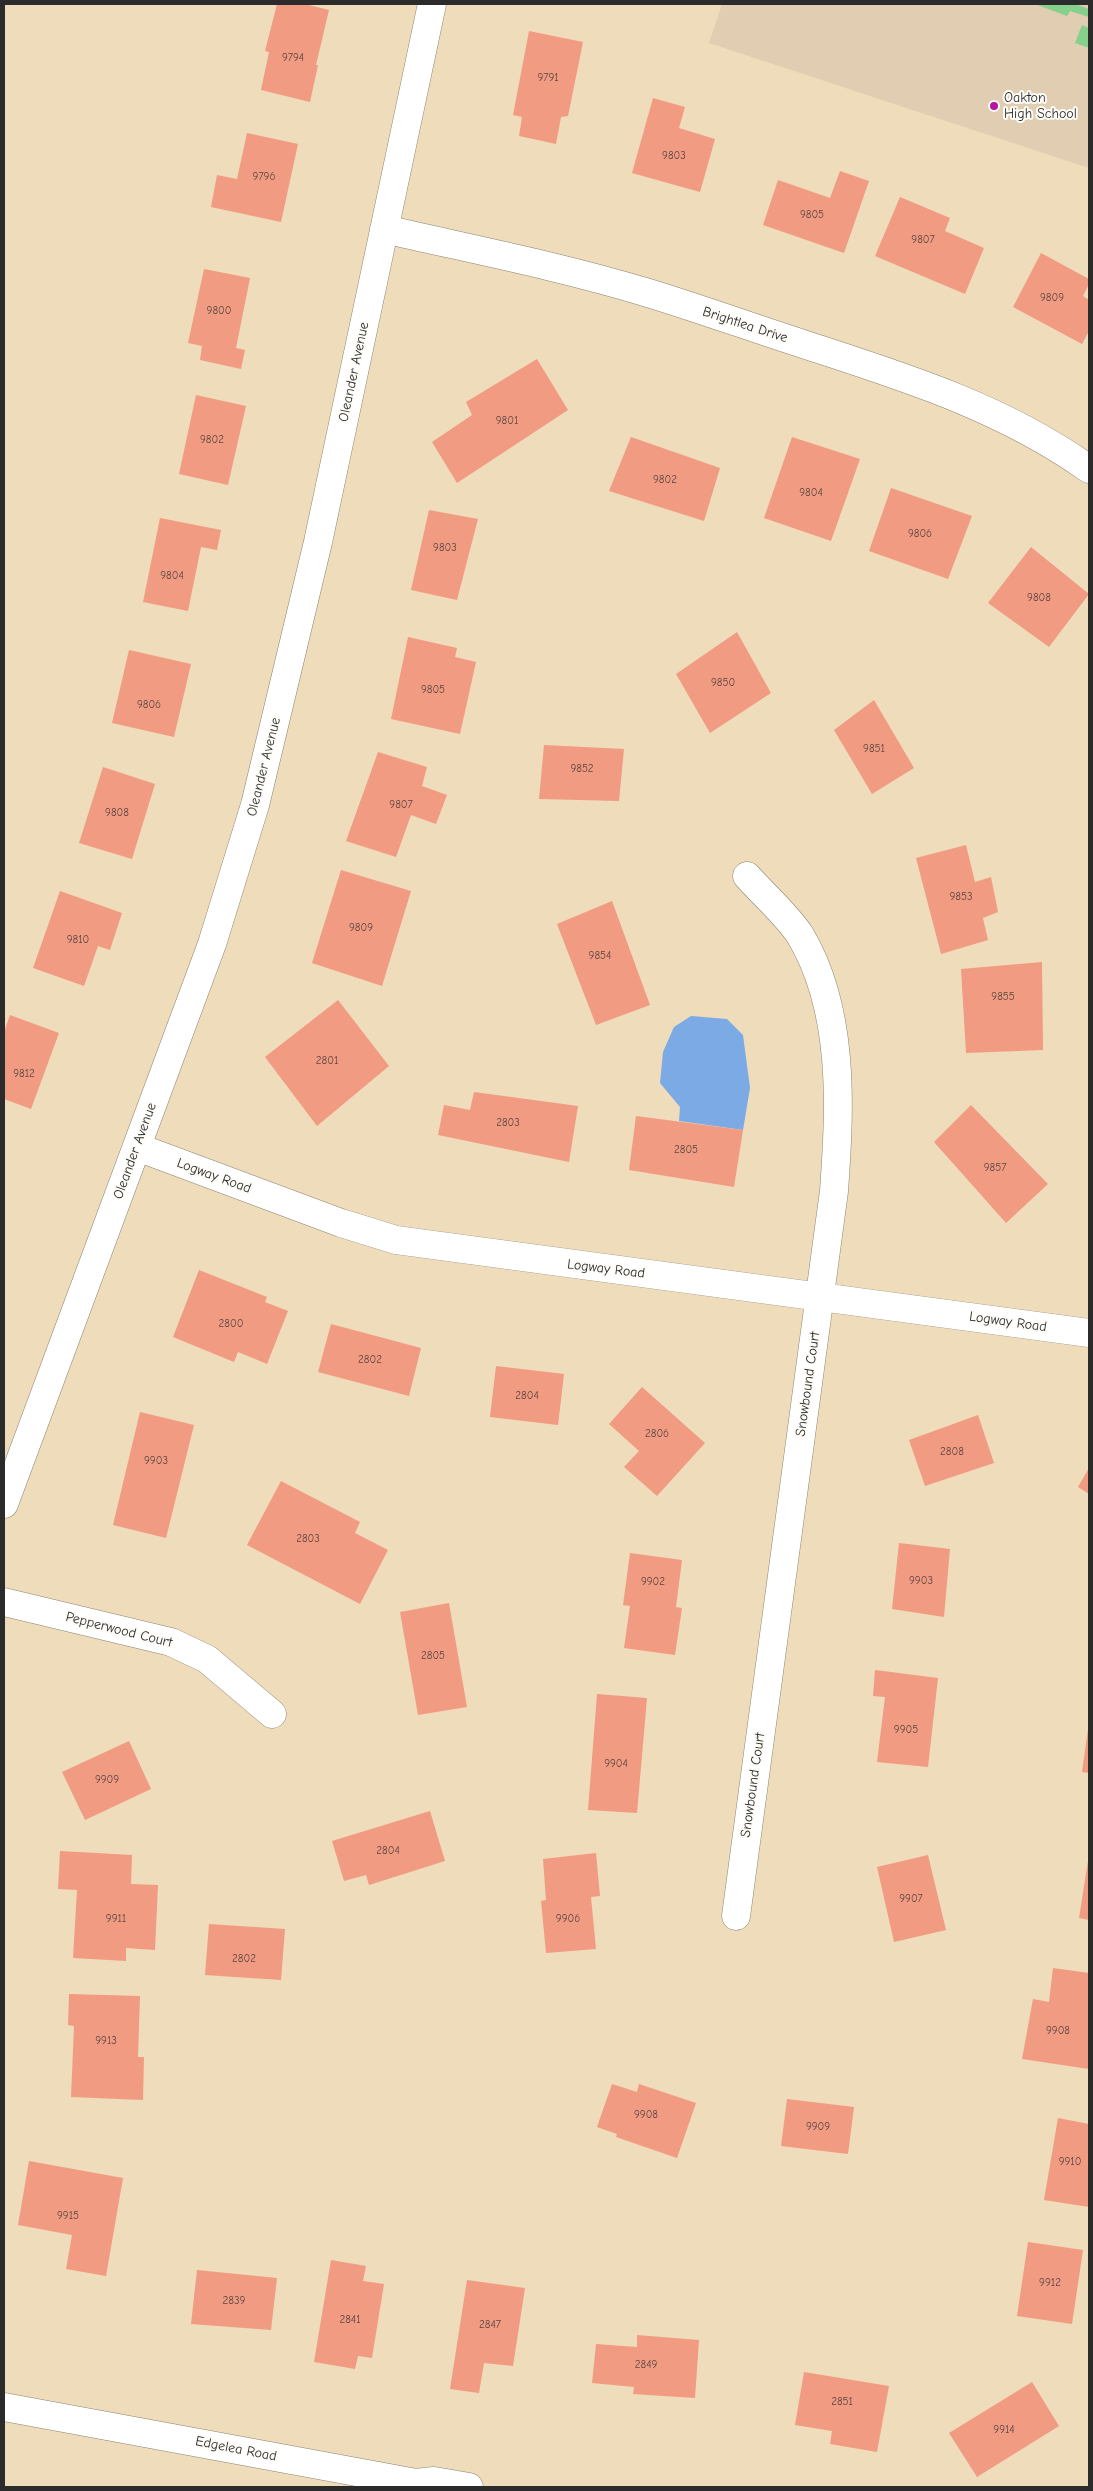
<!DOCTYPE html>
<style>
body{margin:0}
#map{position:relative;width:1093px;height:2491px;overflow:hidden;background:#eedcba;font-family:"Comic Neue",sans-serif}
canvas{display:block}
.frame{position:absolute;inset:0;border:5px solid #2b2b2b;pointer-events:none}
</style>
<div id="map">
<canvas width="1093" height="2491"></canvas>
<div class="frame"></div>
</div>
<script>
const ctx = document.querySelector('canvas').getContext('2d');
ctx.lineJoin = 'round';
function fillPath(path, color) {
  ctx.fillStyle = color;
  ctx.fill(path, 'evenodd');
}
function stroke(path, color, width, dash) {
  ctx.strokeStyle = color;
  ctx.lineWidth = width;
  ctx.lineCap = dash ? 'butt' : 'round';
  ctx.setLineDash(dash || []);
  ctx.stroke(path);
}
function write(font, color, halo, rows, align = 'center') {
  ctx.font = font + ' "Comic Neue",sans-serif';
  ctx.lineWidth = 4;
  ctx.setLineDash([]);
  ctx.textBaseline = 'middle';
  ctx.strokeStyle = halo;
  ctx.fillStyle = color;
  for (const [text, x, y, turn = 0] of rows) {
    ctx.save();
    ctx.translate(x, y);
    ctx.rotate((+turn || 0) * Math.PI / 180);
    ctx.textAlign = isNaN(turn) ? turn : align;
    if (halo) ctx.strokeText(text, 0, 0);
    ctx.fillText(text, 0, 0);
    ctx.restore();
  }
}
fillPath(new Path2D(`
 M722,4H1089V168L709,43Z`), '#e1cdb1');
fillPath(new Path2D(`
 M1035,4H1075L1089,9V17L1070,11L1067,16Z
 M1082,25L1089,28V48L1075,43Z`), '#86cf8c');
fillPath(new Path2D(`
 M691,1016L727,1019L743,1035L750,1088L743,1130L679,1121L680,1107L660,1083L663,1052L674,1027Z`), '#7baae5');
fillPath(new Path2D(`
 M277,4H305L329,10L316,65H318L310,102L261,90L269,52L265,51Z
 M529,31L583,42L568,116L561,117L556,144L519,136L522,117L513,115Z
 M653,98L685,107L679,128L715,139L700,192L632,173Z
 M247,133L298,144L281,222L211,207L217,175L237,179Z
 M840,171L869,181L844,253L763,225L778,180L830,198Z
 M900,197L950,218L945,231L984,248L965,294L875,256Z
 M1041,253L1089,279V284L1083,296L1089,300V331L1082,344L1013,307Z
 M204,269L250,278L236,348L245,350L241,369L200,360L202,346L188,343Z
 M537,359L568,410L457,483L432,442L472,415L466,402Z
 M196,395L246,406L228,485L179,474Z
 M631,437L720,468L704,521L609,491Z
 M792,437L860,459L831,541L764,518Z
 M891,488L972,516L948,579L869,551Z
 M429,510L478,519L457,600L411,590Z
 M160,518L221,530L217,550L201,547L188,611L143,602Z
 M1031,547L1089,594L1049,647L988,603Z
 M737,632L771,693L710,733L676,674Z
 M408,637L457,648L455,657L476,662L460,734L391,719Z
 M129,650L191,664L174,737L112,723Z
 M874,700L914,768L872,794L834,730Z
 M544,745L624,749L619,801L539,799Z
 M378,752L427,767L422,786L447,795L436,824L411,815L396,857L346,841Z
 M103,767L155,784L132,859L79,843Z
 M966,845L975,882L991,877L998,912L983,918L988,940L941,954L916,858Z
 M341,870L411,891L382,986L312,963Z
 M60,891L122,913L110,950L98,946L84,986L33,968Z
 M612,901L650,1005L596,1025L557,924Z
 M1042,962L1043,1050L966,1053L961,969Z
 M338,1000L389,1066L317,1126L265,1057Z
 M10,1015L59,1033L31,1109L4,1099V1032Z
 M474,1092L578,1106L569,1162L438,1135L444,1105L470,1110Z
 M971,1105L1048,1184L1006,1223L934,1142Z
 M636,1116L743,1130L734,1187L629,1170Z
 M199,1270L267,1297L265,1302L288,1311L267,1364L238,1352L234,1362L173,1337Z
 M331,1324L421,1348L409,1396L318,1372Z
 M496,1366L564,1374L558,1425L490,1417Z
 M642,1387L705,1443L657,1496L624,1467L639,1451L609,1424Z
 M140,1412L194,1425L166,1538L113,1525Z
 M978,1415L994,1463L925,1486L909,1440Z
 M1089,1468V1494L1078,1487Z
 M281,1481L360,1522L355,1533L388,1550L360,1604L247,1545Z
 M899,1543L950,1549L944,1617L892,1609Z
 M630,1553L682,1560L676,1607L682,1608L675,1655L624,1648L630,1606L623,1605Z
 M449,1603L467,1707L418,1715L400,1612Z
 M875,1670L938,1678L928,1767L877,1762L885,1697L873,1696Z
 M597,1694L647,1698L637,1813L588,1810Z
 M1088,1729H1089V1773L1082,1772Z
 M129,1741L151,1789L85,1820L62,1772Z
 M430,1811L445,1861L369,1885L366,1875L344,1881L332,1841Z
 M60,1851L132,1855L131,1884L158,1885L155,1950L126,1948V1961L73,1958L77,1890L58,1889Z
 M596,1853L600,1896L591,1897L596,1949L546,1953L541,1901L546,1900L543,1859Z
 M928,1855L946,1930L894,1942L877,1867Z
 M1088,1861H1089V1920L1079,1918Z
 M209,1924L285,1929L281,1980L205,1975Z
 M1053,1968L1089,1973V2069L1022,2059L1033,1999L1049,2002Z
 M69,1994L140,1996L138,2057H144L143,2100L71,2097L74,2026L68,2025Z
 M612,2084L637,2092L639,2084L696,2103L677,2158L616,2137L617,2134L597,2127Z
 M787,2099L854,2107L848,2154L781,2146Z
 M1058,2118L1089,2124V2207L1044,2200Z
 M29,2161L123,2178L106,2276L66,2269L72,2235L18,2225Z
 M1028,2242L1083,2250L1072,2324L1017,2316Z
 M331,2260L366,2266L363,2281L384,2284L372,2358L358,2356L355,2369L314,2362Z
 M197,2270L277,2278L271,2330L191,2324Z
 M467,2280L525,2288L513,2366L484,2363L479,2393L450,2389Z
 M637,2335L699,2340L695,2398L633,2394L634,2387L592,2383L596,2344L637,2347Z
 M804,2372L889,2386L877,2452L830,2444L832,2431L795,2425Z
 M1032,2382L1059,2426L977,2477L949,2433Z`), '#f19b82');
const minor = new Path2D(`
 M384,229C471,249 559,266 645,292C698,308 750,327 803,344C904,377 1002,407 1089,469
 M137,1147L341,1223L396,1240L1089,1333
 M4,1504L212,944L255,805L318,542L432,4
 M4,1602L171,1642L207,1659L272,1714
 M736,1916L834,1191C840,1107 845,1010 800,935C787,915 763,894 747,876`);
const tertiary = new Path2D(`
 M4,2407L416,2483L434,2481L469,2487`);
stroke(minor, '#8c8472', 29);
stroke(tertiary, '#8c8472', 29);
stroke(minor, '#fff', 28);
stroke(tertiary, '#fff', 28);
for (const [x, y, r, color] of [
 [994,106,5,"#b5179e"]
]) {
  const dot = new Path2D();
  dot.arc(x, y, r, 0, 2 * Math.PI);
  ctx.fillStyle = color;
  ctx.fill(dot);
  stroke(dot, '#fdfcf7', 2);
}
write('11px', '#5c4741', null, [
 ["9794",293,58],
 ["9791",548,78],
 ["9803",674,156],
 ["9796",264,177],
 ["9805",812,215],
 ["9807",923,240],
 ["9809",1052,298],
 ["9800",219,311],
 ["9801",507,421],
 ["9802",212,440],
 ["9802",665,480],
 ["9804",811,493],
 ["9806",920,534],
 ["9803",445,548],
 ["9804",172,576],
 ["9808",1039,598],
 ["9850",723,683],
 ["9805",433,690],
 ["9806",149,705],
 ["9851",874,749],
 ["9852",582,769],
 ["9807",401,805],
 ["9808",117,813],
 ["9853",961,897],
 ["9809",361,928],
 ["9810",78,940],
 ["9854",600,956],
 ["9855",1003,997],
 ["2801",327,1061],
 ["9812",24,1074],
 ["2803",508,1123],
 ["2805",686,1150],
 ["9857",995,1168],
 ["2800",231,1324],
 ["2802",370,1360],
 ["2804",527,1396],
 ["2806",657,1434],
 ["2808",952,1452],
 ["9903",156,1461],
 ["2803",308,1539],
 ["9903",921,1581],
 ["9902",653,1582],
 ["2805",433,1656],
 ["9905",906,1730],
 ["9904",616,1764],
 ["9909",107,1780],
 ["2804",388,1851],
 ["9907",911,1899],
 ["9911",116,1919],
 ["9906",568,1919],
 ["2802",244,1959],
 ["9908",1058,2031],
 ["9913",106,2041],
 ["9908",646,2115],
 ["9909",818,2127],
 ["9910",1070,2162],
 ["9915",68,2216],
 ["9912",1050,2283],
 ["2839",234,2301],
 ["2841",350,2320],
 ["2847",490,2325],
 ["2849",646,2365],
 ["2851",842,2402],
 ["9914",1004,2430]
]);
write('14px', '#2b2b2b', '#fdfcf7', [
 ["Oakton",1004,98],
 ["High School",1004,114]
], 'left');
write('14px', '#2b2b2b', '#fdfcf7', [
 ["Brightlea Drive",745,325,18],
 ["Oleander Avenue",354,372,-78],
 ["Oleander Avenue",264,767,-76],
 ["Oleander Avenue",135,1151,-70],
 ["Logway Road",214,1176,20],
 ["Logway Road",606,1269,7],
 ["Logway Road",1008,1322,8],
 ["Snowbound Court",808,1384,-82],
 ["Pepperwood Court",119,1630,14],
 ["Snowbound Court",753,1785,-82],
 ["Edgelea Road",236,2449,11]
]);
</script>
